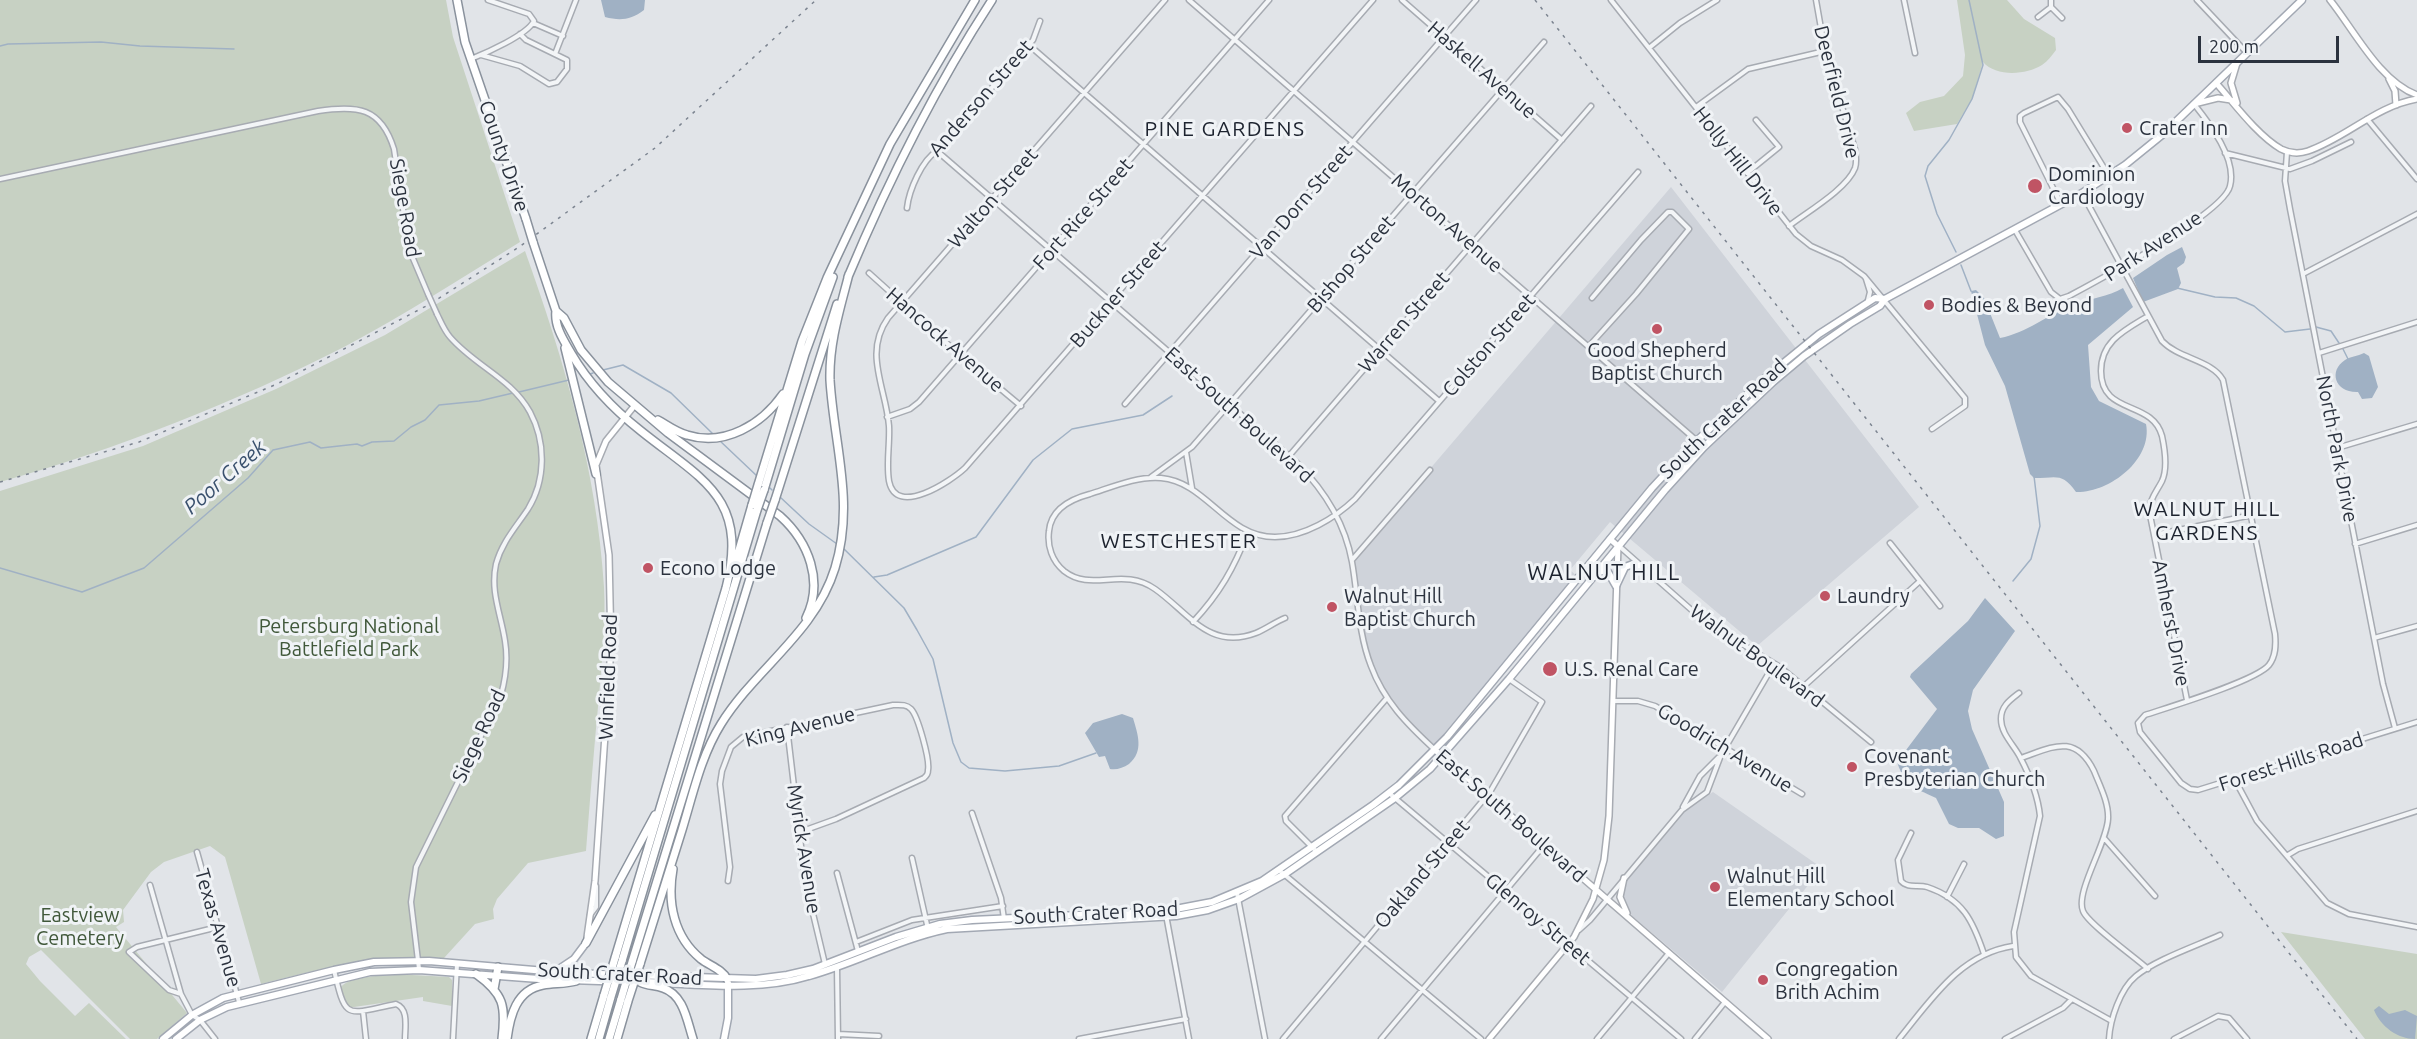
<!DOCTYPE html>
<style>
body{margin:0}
#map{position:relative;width:2417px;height:1039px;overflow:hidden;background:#e1e4e8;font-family:Ubuntu,sans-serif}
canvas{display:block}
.scale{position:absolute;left:2198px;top:36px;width:141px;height:27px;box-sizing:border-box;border:3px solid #2b323e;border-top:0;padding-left:8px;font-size:18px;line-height:21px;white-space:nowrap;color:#2b323e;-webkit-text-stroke:4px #f0f3f6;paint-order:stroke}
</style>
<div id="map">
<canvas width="2417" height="1039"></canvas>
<div class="scale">200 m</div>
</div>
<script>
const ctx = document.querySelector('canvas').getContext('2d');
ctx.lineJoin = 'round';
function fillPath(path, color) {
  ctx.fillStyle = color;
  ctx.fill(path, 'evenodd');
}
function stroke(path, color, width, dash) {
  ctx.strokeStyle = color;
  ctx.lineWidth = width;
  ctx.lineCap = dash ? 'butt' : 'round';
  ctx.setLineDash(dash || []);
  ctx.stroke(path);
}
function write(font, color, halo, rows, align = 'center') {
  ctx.font = font + ' Ubuntu,sans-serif';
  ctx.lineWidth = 6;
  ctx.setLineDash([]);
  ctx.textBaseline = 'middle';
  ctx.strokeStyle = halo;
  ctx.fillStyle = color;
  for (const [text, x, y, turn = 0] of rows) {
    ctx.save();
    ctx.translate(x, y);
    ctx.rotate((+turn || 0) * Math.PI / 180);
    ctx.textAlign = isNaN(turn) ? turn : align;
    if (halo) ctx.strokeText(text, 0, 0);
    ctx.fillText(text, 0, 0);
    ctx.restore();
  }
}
fillPath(new Path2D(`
 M1671,187L1919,507L1757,646L1610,522L1570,570L1578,577L1435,750L1399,716L1378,682L1365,646L1352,560Z
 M1713,792L1822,868L1722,992L1632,916L1625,902L1623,893L1626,881L1685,811Z`), '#cfd3da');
fillPath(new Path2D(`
 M0,0H446L453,37L520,242C462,278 404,315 344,347C238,401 115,450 0,482Z
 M1957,0H2007L2024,19L2055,38L2056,50C2052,55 2048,61 2042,65C2026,75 1996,77 1983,62L1972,99L1957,124L1914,131L1906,113L1920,102L1944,96L1963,76L1965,55Z
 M525,251C564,360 597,471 604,587C606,624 602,660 599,696C594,748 590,799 586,851L528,863L497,899L493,909L494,919L475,924L444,958C376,954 326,968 261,984L225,857L210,846L164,862L151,872L123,910L124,922L116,927L187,1013L157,1039H130L41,950L29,957L26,964L40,981L75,1016L89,1003L126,1039H0V491L143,446L276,389L385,335Z
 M2281,932L2417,954V1039H2365Z
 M412,975L449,977L452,980V1006L423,1001V997L347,1008L341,987C351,974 396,975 412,975Z`), '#c7d1c3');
fillPath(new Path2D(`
 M601,0H645L644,10C631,20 620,21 605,17Z
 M2182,247L2186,257L2184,263L2177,268L2181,283L2178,289L2143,302L2133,278L2167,255Z
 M2123,288L2133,307L2088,345L2091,387L2099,401L2146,424C2153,460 2109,493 2076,492C2062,472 2057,478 2034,478L2030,474L2005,386L1985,345L1971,291L1976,290L1984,298L2000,338C2027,333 2048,314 2074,305C2090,298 2108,297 2123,288Z
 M2364,353L2369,356L2378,387L2372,398L2362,399L2358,392C2335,393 2328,371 2345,360C2349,357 2358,356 2364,353Z
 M1985,598L2015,631L1973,690L1968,711L1972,729L2004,802V836L1996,839L1979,828H1958L1949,824L1936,798C1912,786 1907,790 1897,762L1937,709L1910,677L1911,674L1968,621Z
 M1122,714L1133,718C1138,735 1144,751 1129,764C1123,768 1117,770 1110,769L1105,756L1099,757L1085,733L1093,723Z
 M2379,1006L2389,1014L2405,1010L2417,1016L2415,1039C2398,1039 2381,1027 2374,1010Z`), '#a0b1c4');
stroke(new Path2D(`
 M0,46L8,44L101,42L140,46L234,49
 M1956,252L1937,214L1925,176L1928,166L1949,140L1972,99L1983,65L1969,0
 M1961,265L1971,291
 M2177,288L2215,297L2236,298L2254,306L2285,332L2310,329
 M2316,327L2331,331L2339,343
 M2343,349L2348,359
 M603,370L623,365L671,393L713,434
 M590,374L593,373
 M519,392L569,380
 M719,440L757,476
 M769,487L772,490
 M780,497L809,524L837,544
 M843,548L904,608L917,630L933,659L953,743L961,762L969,768L1005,771L1059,766L1096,753
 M0,568L82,592L144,568L248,478L273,450L310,442L321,448L357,444L362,446L372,442L394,441L411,427L425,420L439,405L479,401L513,393
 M874,577L887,575L976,537L1033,460L1072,429L1143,415L1172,396
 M2013,581L2031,559L2040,526L2034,476`), '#a0b1c4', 1.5);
const street = new Path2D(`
 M1165,0L888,318C863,353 886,388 889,426C890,444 886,463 889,481C896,518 951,481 965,468L1373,0
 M1189,0L1704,447
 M1402,0L1562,140
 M1611,0L1796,234L1811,246L1842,260L1864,276L1965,398V406L1932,429
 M1904,0L1915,53
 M2197,0L2247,53
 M2051,7L2062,18
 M2038,17L2051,7V0
 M533,23L563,36
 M1029,45L1439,401
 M1649,48L1680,23L1717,0
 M555,54L576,0
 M481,55L520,66L549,84L557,82L567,69V60L526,40L520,34
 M471,59C486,53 527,35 534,21L529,14L488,0
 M1696,107L1748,69L1825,51
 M2367,119L2417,179
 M937,151L1297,463C1324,490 1345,523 1352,562C1358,596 1358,633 1371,666C1384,701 1407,724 1434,749
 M2287,152L2285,181L2290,209L2383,684L2395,728
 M2225,153L2290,169L2312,161L2351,142
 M1747,173L1779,147L1756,120
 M0,179L318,111C357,105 381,107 394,149L409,249L428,294
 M2082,193L2162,341C2179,359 2212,360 2223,380L2275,634C2276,645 2276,656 2269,665C2256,681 2169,707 2145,715L2138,723L2140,732L2181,783L2190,789L2198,790L2417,722
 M2061,204L2020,122V116L2024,113L2058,97L2068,109L2109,176
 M907,208C909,190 922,160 937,151L1033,40L1040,21
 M1789,226C1807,212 1847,189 1855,168C1857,162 1856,155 1855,149L1825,51L1816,0
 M2015,230L2051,292L2060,299L2069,296C2097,281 2224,213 2230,186C2237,159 2210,124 2194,104
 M869,273L960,355L1021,406
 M2303,274L2417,214
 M1866,279L1870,292L1868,300
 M2148,316C2125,330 2101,341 2101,371C2101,416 2152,399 2162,436C2165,450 2168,468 2162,481C2157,491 2150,498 2149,510L2187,700
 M1589,346L1636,294L1689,229L1672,212H1668L1641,240L1592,298
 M2319,353L2417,322
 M1125,404L1476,0
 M887,417L910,409L919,402L1269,0
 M2337,448L2417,424
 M1186,452L1192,488
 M1289,456L1591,106
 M1151,477L1192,447L1544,42
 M2154,535L2252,515
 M1890,543L1940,606
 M2355,544L2417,525
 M1619,546L1704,621L1780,667L1871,742
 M1352,560L1430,470
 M1285,618C1275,622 1266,629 1256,633C1209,651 1188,612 1155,589C1122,566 1092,593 1064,571C1052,561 1047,546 1049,531C1051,509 1071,499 1090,494C1112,487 1137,476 1161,478C1207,482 1226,537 1275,537C1304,537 1335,518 1355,499L1638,172
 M1193,622C1220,593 1234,568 1248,532
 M2374,638L2417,626
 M1803,687L1920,581
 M2019,693C2010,700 2001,706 2001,719C2001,734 2014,745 2020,757C2029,774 2038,796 2040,816L2014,932L2016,957L2031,976L2110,1020
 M1613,701H1638L1655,706L1802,794
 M787,727L805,880L825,964
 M2021,758C2053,747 2075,733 2094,771C2100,786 2109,803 2108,819C2107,843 2075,892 2083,911C2088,924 2135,957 2148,969
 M2235,780L2257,821L2327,903L2349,914L2417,927
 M1389,793L1681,1039
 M1683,807L1700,776L1719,757
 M972,813L1001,898L1004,919
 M1911,833L1898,860L1901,881C1908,889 1918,884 1927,887C1963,899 1973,921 1984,954
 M2104,838L2155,896
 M197,852L239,1002
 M1317,852L1286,821L1285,816L1387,698
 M2288,855L2298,849L2417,811
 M912,858L928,929
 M1279,870L1481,1039
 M837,873L858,951
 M728,881L730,867L720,784L722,771L731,747L743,737L893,705C900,705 906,704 911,709C918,716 930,760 928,770C928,774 927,775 924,778L836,819L800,832
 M150,885L181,994L192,1015L200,1020L215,1039
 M1237,893L1265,1039
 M1947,897L1964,864
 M590,915L596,907V886
 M1166,915L1189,1039
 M1579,930L1590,920L1682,810L1707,792L1721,755L1774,664
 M856,942L912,920L1003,906
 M837,968L838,1039
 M419,969L411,902L416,867L501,695C506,677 508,659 505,641C501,614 490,592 496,564C502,542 516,527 528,509C546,480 546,442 530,412C511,378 475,366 450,337C444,330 441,322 437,314
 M334,970C346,1022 346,1014 396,1004C409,1009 405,1027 405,1039
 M181,994L169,990L129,952L137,947L218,927
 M363,1011L366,1039
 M838,1034L879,1036
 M453,1039L457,964
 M1079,1039L1186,1019
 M1283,1039L1490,792L1542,702L1509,679
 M1381,1039L1544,845
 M1597,1039L1669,953
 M1695,1039L1725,1002
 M1899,1039C1931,1000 1960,954 2013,946
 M2005,1039L2063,1008L2072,999
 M2109,1039C2110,1020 2120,989 2136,976C2155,960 2196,946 2220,935
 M2174,1039L2218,1016L2229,1018L2247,1039`);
const secondary = new Path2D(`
 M2330,0C2354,30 2380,82 2417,95
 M2389,79L2395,91L2396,105
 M2216,83C2234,103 2257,135 2281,149C2289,153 2299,154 2308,151C2346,138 2376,106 2417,99
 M2237,103L2231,83L2237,63
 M2194,104L2218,98L2231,100
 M1435,750L1768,1039
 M1624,878L1620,897L1627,913
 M587,937L595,881L611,647L609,555L596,465L606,441L635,405
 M1489,1039L1574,937L1593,899L1604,860L1609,816L1618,546L1610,539`);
const primary = new Path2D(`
 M1595,574L1602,571L1608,572L1616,586
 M1616,586L1625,567L1633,564L1642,567
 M556,971L574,959L586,943
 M645,982C699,984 757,992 809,976C856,963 899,939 947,929L1176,916L1208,910L1239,899L1285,874L1395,798L1430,769L1509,679L1665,490L1704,447L1773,382L1804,356L1850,324L1880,306L1885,299L2082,193L2125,165L2162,135L2302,0
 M163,1039L192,1015L223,998L334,970L374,962L429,961L569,973L756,979L787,975L813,969L896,937L940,924L972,920L1165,911L1212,902L1262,881L1373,805L1399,785L1447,737L1652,488L1691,446L1765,378L1819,334L1875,298L1885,299
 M176,1039L200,1020L227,1007L370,972L419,970L539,979L629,982
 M724,1039L728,1018V983`);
const highway = new Path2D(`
 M457,0L465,42L526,219
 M533,242L556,311C554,326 564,341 571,353C589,384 613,409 641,431C702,480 749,497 726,588L615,958
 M848,277C889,179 934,89 992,0
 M556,311L564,318L581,350L608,382L668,433L780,516C809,542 824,582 806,618
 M565,348L596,474
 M658,420C667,425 676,432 687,435C725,447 762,424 783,394
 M758,485L802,341L827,278L890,144L975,0
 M764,490L805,354L833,277
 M775,500L837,304
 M735,564L752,505
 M673,869C667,903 674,937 701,959C710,966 722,969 727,979
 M586,943L655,815
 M622,961L757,510
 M632,962L767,523
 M640,964C654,919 668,875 682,830C693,794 701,756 721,724C755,669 815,633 835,568C855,502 834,446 830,380C829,343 840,309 849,274
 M476,974C504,994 506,1006 502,1039
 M640,982C648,986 655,985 663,988C684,995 687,1021 693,1039
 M494,989L498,967
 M507,1039C510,1016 516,990 543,985C554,983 565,984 576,981
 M591,1039L604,995
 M599,1039L611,997
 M609,1039L621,999
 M617,1039L628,1001`);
stroke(street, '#a7abb2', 7);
stroke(secondary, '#a7abb2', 8);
stroke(primary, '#a2a8b3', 9);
stroke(highway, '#8a929d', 10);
stroke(street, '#f3f5f7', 4);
stroke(secondary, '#fff', 5);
stroke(primary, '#fff', 6);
stroke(highway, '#fff', 7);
stroke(new Path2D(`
 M1535,0L2357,1039
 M0,482L139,442L277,384L430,304L519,247L655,148L816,0`), '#7c8490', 1.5, [3, 6]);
const streetBridge = new Path2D(`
 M428,294L437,314`);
const highwayBridge = new Path2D(`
 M526,219L533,242
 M752,505L758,485
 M757,510L764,490
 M767,523L775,500
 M604,995L615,958
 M611,997L622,961
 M621,999L632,962
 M628,1001L640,964`);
stroke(streetBridge, '#a7abb2', 7, []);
stroke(highwayBridge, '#8a929d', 10, []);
stroke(streetBridge, '#f3f5f7', 4);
stroke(highwayBridge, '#fff', 7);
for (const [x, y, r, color] of [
 [2127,128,6,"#c05464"],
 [2035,186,8,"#c05464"],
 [1929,305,6,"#c05464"],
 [1657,329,6,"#c05464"],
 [648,568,6,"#c05464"],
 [1825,596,6,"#c05464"],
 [1332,607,6,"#c05464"],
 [1550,669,8,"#c05464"],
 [1852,767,6,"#c05464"],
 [1715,887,6,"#c05464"],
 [1763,980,6,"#c05464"]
]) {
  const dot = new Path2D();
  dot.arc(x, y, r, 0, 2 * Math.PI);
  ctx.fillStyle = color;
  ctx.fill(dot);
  stroke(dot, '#f0f3f6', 2);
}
write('20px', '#2b323e', '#f0f3f6', [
 ["Haskell Avenue",1482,70,41],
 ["Deerfield Drive",1837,92,76],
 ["Anderson Street",981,98,-49],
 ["County Drive",504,156,71],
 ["Holly Hill Drive",1738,161,52],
 ["Walton Street",993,198,-49],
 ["Van Dorn Street",1301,202,-49],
 ["Siege Road",405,208,80],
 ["Fort Rice Street",1083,214,-49],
 ["Morton Avenue",1447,223,41],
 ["Park Avenue",2153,246,-33],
 ["Bishop Street",1351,264,-49],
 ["Buckner Street",1118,294,-49],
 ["Warren Street",1404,322,-49],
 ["Hancock Avenue",945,340,41],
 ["Colston Street",1489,345,-49],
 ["East South Boulevard",1239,415,42],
 ["South Crater Road",1723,419,-43],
 ["North Park Drive",2337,449,79],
 ["Amherst Drive",2171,623,79],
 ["Walnut Boulevard",1757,656,36],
 ["Winfield Road",608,677,-88],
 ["King Avenue",800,727,-14],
 ["Siege Road",479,736,-65],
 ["Goodrich Avenue",1725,748,31],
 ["Forest Hills Road",2291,762,-18],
 ["East South Boulevard",1511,816,41],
 ["Myrick Avenue",804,849,81],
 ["Oakland Street",1422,874,-50],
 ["South Crater Road",1096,913,-3],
 ["Glenroy Street",1538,919,40],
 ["Texas Avenue",218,928,74],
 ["South Crater Road",620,974,3]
]);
write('20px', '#2b323e', '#f0f3f6', [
 ["Crater Inn",2139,128],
 ["Dominion",2048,174],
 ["Cardiology",2048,197],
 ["Bodies & Beyond",1941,305],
 ["Good Shepherd",1657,350,"center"],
 ["Baptist Church",1657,373,"center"],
 ["Econo Lodge",660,568],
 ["Walnut Hill",1344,596],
 ["Baptist Church",1344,619],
 ["Laundry",1837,596],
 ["U.S. Renal Care",1564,669],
 ["Covenant",1864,756],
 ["Presbyterian Church",1864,779],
 ["Walnut Hill",1727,876],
 ["Elementary School",1727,899],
 ["Congregation",1775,969],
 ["Brith Achim",1775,992]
], 'left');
write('20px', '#40583a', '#f0f3f6', [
 ["Petersburg National",349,626],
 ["Battlefield Park",349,649],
 ["Eastview",80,915],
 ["Cemetery",80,938]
]);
ctx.letterSpacing = '1.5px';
write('21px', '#1d232f', '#f0f3f6', [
 ["PINE GARDENS",1225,129],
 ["WALNUT HILL",2207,509],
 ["GARDENS",2207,533],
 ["WESTCHESTER",1179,541]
]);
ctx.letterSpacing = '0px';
write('italic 21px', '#3a516e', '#f0f3f6', [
 ["Poor Creek",225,477,-41]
]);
ctx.letterSpacing = '1.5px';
write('22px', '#1d232f', '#f0f3f6', [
 ["WALNUT HILL",1604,573]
]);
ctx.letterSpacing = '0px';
</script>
